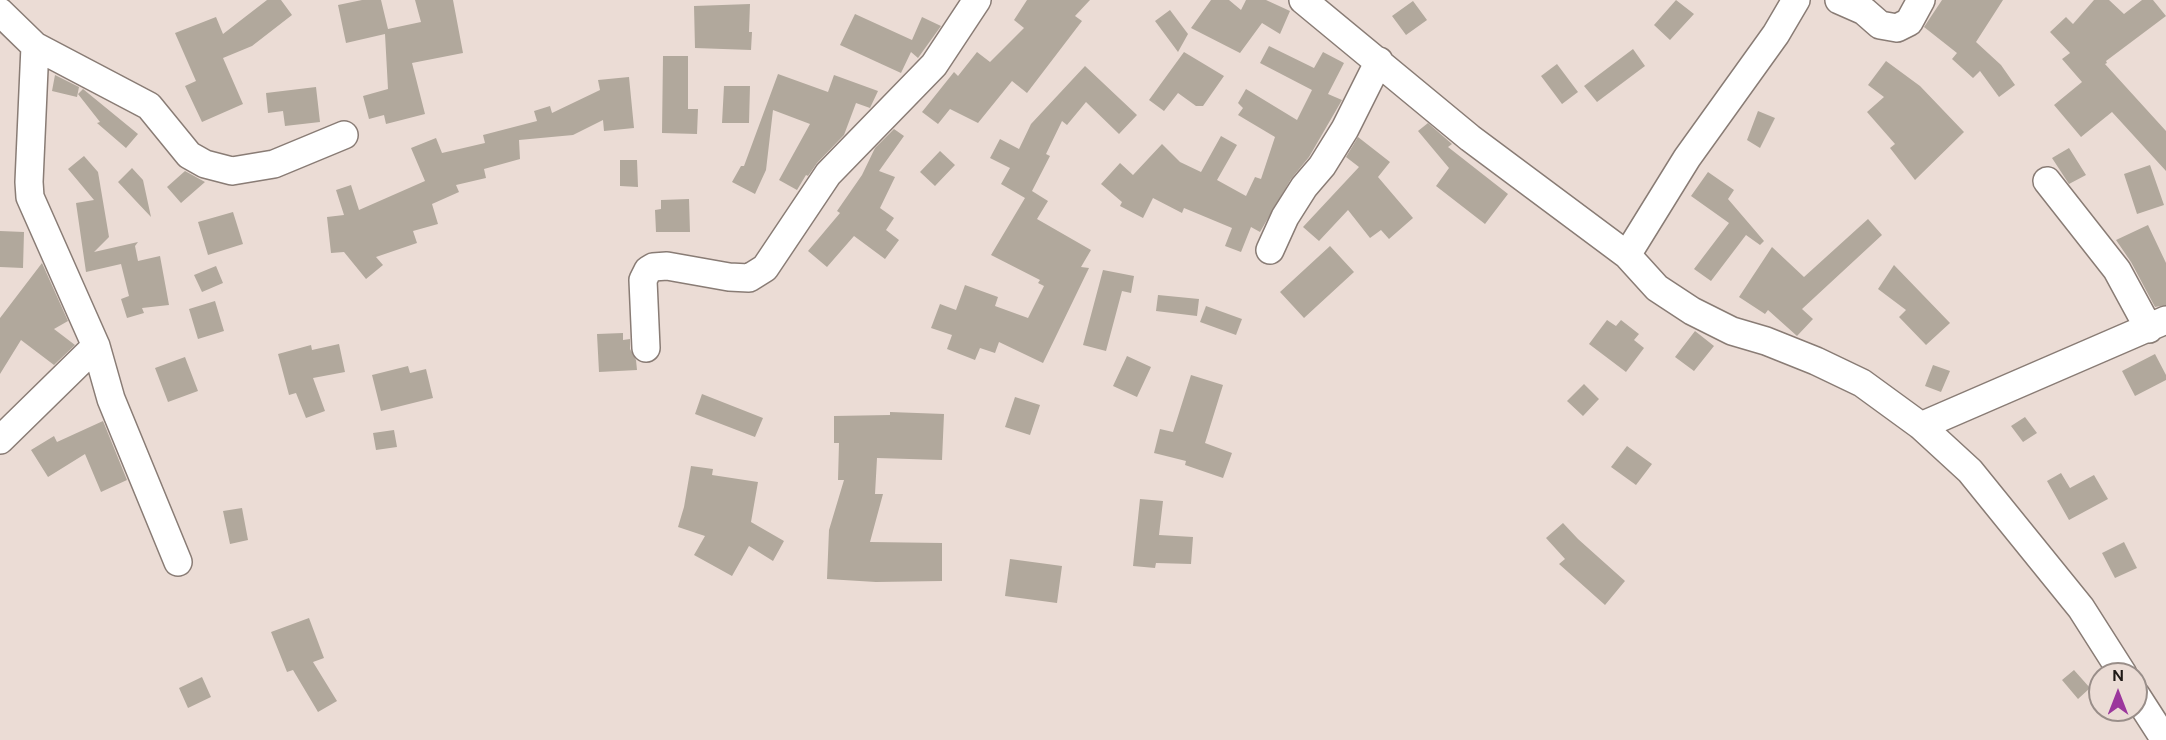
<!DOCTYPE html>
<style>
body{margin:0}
#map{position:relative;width:2166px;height:740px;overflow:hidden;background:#ebdcd5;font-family:"DM Sans",sans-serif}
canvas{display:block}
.north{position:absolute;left:2088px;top:662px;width:60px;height:60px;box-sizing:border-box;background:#ebdcd5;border:2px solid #998e89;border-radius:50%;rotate:0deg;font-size:16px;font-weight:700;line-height:24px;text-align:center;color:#1e1916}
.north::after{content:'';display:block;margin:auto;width:21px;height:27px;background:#9b379c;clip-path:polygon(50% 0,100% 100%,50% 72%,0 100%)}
</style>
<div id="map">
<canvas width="2166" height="740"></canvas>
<div class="north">N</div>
</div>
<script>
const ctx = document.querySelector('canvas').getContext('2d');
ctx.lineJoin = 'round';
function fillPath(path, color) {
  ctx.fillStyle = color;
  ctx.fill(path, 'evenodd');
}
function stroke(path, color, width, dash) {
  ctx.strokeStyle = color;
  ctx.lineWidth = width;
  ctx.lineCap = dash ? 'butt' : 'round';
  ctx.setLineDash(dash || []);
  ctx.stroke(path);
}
fillPath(new Path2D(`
 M267,0H281L292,15L252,46L223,58L243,104L202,122L185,86L196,81L175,33L216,17L223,34Z
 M362,0H381L388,29L421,22L415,0H453L463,53L412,63L425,114L386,124L384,115L369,119L363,96L388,89L385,34L346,43L338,5Z
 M1027,0H1090L1075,16L1082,21L1027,93L1012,81L978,123L950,109L938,124L922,112L954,72L958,76L977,52L990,62L1024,28L1014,20Z
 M1211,0H1229L1241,10L1246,0H1266L1290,11L1280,34L1262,23L1240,53L1191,28Z
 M1676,0L1694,14L1670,40L1654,25Z
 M1942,0H2003L1976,42L2001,65L2015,85L1999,97L1980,71L1973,78L1952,59L1957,53L1924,27Z
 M2094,0H2109L2124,14L2142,0H2153L2166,16L2106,61L2107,63L2105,64L2166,131V171L2112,112L2081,137L2054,105L2082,82L2062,59L2070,53L2050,32L2066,17L2073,24Z
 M1413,1L1427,20L1406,35L1392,16Z
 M750,4L749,32H752L751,50L695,48L694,6Z
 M1170,10L1188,34L1178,52L1155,21Z
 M855,14L912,40L922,17L941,26L918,58L911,52L901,73L840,45Z
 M1269,46L1314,68L1323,52L1344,63L1328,94L1342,100L1309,157L1291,179L1260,232L1251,227L1241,252L1225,246L1232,228L1184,208L1182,213L1153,198L1143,218L1120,206L1122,202L1101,184L1120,163L1133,175L1162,144L1180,162L1201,172L1221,136L1237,145L1217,180L1246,196L1255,177L1261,179L1275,137L1238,115L1243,108L1238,103L1246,89L1297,120L1312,90L1260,63Z
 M1633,49L1645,66L1597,102L1584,86Z
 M1184,52L1224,76L1203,106H1196L1178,93L1164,111L1149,100Z
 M663,56H688V109H698L697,134L662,133Z
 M1886,61L1920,86L1964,132L1915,180L1890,148L1895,144L1867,112L1884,97L1868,85Z
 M1557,64L1578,92L1562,104L1541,76Z
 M1085,66L1137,115L1119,134L1086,102L1067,125L1062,121L1046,154L1050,156L1032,191L1048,201L1037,219L1091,250L1081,267L1089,268L1043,363L999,342L995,353L980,348L975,360L947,349L952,335L931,328L940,304L956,310L965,285L998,297L995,306L1028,318L1044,286L1038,283L1040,280L991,255L1025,198L1001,184L1010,168L990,158L1000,139L1019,149L1031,124Z
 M778,74L828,92L834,75L878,91L870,108L856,103L844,135L817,163L808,176L806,175L797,190L779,180L810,124L773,110L766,170L755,194L732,182L741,166H744Z
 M55,75L79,87L77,97L52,91Z
 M629,77L634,128L604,131L603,120L573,135L519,140L520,159L484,169L486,178L456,185L459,192L432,204L438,224L413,231L417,243L376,257L383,265L366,279L344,252L331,253L327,217L344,215L336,190L351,185L359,210L425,181L411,148L436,138L442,153L485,143L483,135L537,121L534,111L550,106L552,113L600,90L598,80Z
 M724,86H750L749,123H722Z
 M316,87L320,122L285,126L283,111L268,113L266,93Z
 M83,89L138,134L126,148L97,123L100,122L78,94Z
 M1758,111L1775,118L1760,148L1747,140Z
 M1428,123L1452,144L1448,147L1508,194L1485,224L1436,186L1449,168L1418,131Z
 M894,129L904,136L879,171L895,177L880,208L894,218L886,230L899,240L885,259L854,236L827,267L808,251L840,213L837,211L862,175L875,148Z
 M1358,137L1390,162L1378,177L1413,218L1389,239L1381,230L1370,238L1348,210L1319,241L1303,227L1359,167L1346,157Z
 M2069,148L2086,175L2069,184L2052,158Z
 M940,151L955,165L935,186L920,172Z
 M84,156L98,172L109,237L94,252L138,242L135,246L138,261L160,256L169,305L142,308L144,313L127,318L121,299L129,296L121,264L86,272L76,203L94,200L68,169Z
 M620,160H637L638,187L620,186Z
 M2150,165L2164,205L2137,214L2124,174Z
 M132,168L143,180L151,217L118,182Z
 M185,171L205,182L181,203L167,187Z
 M1708,172L1734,190L1728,199L1764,241L1760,245L1746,235L1711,281L1694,269L1729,223L1691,196Z
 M689,199L690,232H656L655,210L661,209V200Z
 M233,212L243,244L208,255L198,222Z
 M1868,219L1882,235L1802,309L1813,319L1797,336L1768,310L1765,314L1739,297L1772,247L1804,277Z
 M2148,225L2166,263V305L2155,307L2131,262L2116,240Z
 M0,231L24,232L23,268L0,267Z
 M1330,246L1354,272L1304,318L1280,292Z
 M42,263L68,321L54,329L75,345L54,365L21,340L0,374V318Z
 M1894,265L1950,323L1926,345L1899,317L1906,310L1878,289Z
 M216,266L223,283L202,292L194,275Z
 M1103,270L1134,276L1131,293L1122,291L1106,351L1083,345Z
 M1158,295L1199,299L1197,316L1156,311Z
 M215,301L224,331L198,339L189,309Z
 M1206,306L1242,319L1236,335L1200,322Z
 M1607,320L1616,326L1621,320L1639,334L1634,340L1644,348L1626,372L1589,344Z
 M1695,331L1714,346L1694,371L1675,357Z
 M623,333V340L630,339V349L636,360L637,370L599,372L597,334Z
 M339,344L345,372L313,378L325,411L306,418L296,393L289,395L278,354L311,345L312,350Z
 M2155,354L2166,375V380L2135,396L2122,371Z
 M1127,356L1151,367L1137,397L1113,386Z
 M185,357L198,391L168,402L155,368Z
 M1933,365L1950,371L1941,392L1925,386Z
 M408,366L410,373L426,369L433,398L381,411L372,375Z
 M1191,375L1223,385L1205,443L1232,453L1223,478L1185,465L1186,461L1154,453L1160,429L1173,432Z
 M1584,384L1599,399L1583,416L1567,401Z
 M702,394L763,418L755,437L695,414Z
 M1015,397L1040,405L1030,435L1005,427Z
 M890,412L944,414L942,460L877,458L875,494H883L870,542L942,543V581L876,582L827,579L829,530L844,480H838L839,443H834V416L890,415Z
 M2025,417L2037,433L2023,442L2011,426Z
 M103,421L127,480L101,492L85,454L48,477L31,450L54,436L57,442Z
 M394,430L397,447L376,450L373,433Z
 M1627,446L1652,464L1636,485L1611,467Z
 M691,466L713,469L712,475L758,482L751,522L784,541L773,561L749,546L732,576L694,555L705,536L678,527L684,507Z
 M2061,473L2070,488L2094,475L2108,499L2069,520L2047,481Z
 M1140,499L1163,501L1159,535L1193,537L1191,564L1156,563L1155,568L1133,566Z
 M242,508L248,540L230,544L223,511Z
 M1563,523L1578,539L1625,581L1605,605L1559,564L1565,559L1546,538Z
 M2124,542L2137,568L2115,578L2102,553Z
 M1010,559L1062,566L1057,603L1005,596Z
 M309,618L324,658L313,662L337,701L318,712L293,670L287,672L271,632Z
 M2074,670L2090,688L2078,699L2062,680Z
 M202,677L211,697L188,708L179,688Z`), '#b1a89c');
const minor = new Path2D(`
 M1303,0L1470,138L1627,255L1657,288L1692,311L1732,331L1766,341L1816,361L1862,383L1921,426L1970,471L2081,608L2123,674
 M1839,0L1864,11L1880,25L1897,28L1909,22L1921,0
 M0,12L35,46L149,106L189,155L205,164L232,171L274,164L344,135
 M35,46L29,182L30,197L96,346L111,399L178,562
 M2047,181L2117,270L2149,329
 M1270,250L1285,217L1304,187L1322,166L1345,129L1379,61
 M1627,255L1687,158L1776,34L1796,0
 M646,348L643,280L648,270L653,267L667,266L729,277L749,278L765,268L828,174L934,65L977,0
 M1921,426L2166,320
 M0,440L96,346
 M2136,695L2165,740`);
stroke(minor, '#897c75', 30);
stroke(minor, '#fff', 27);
</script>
